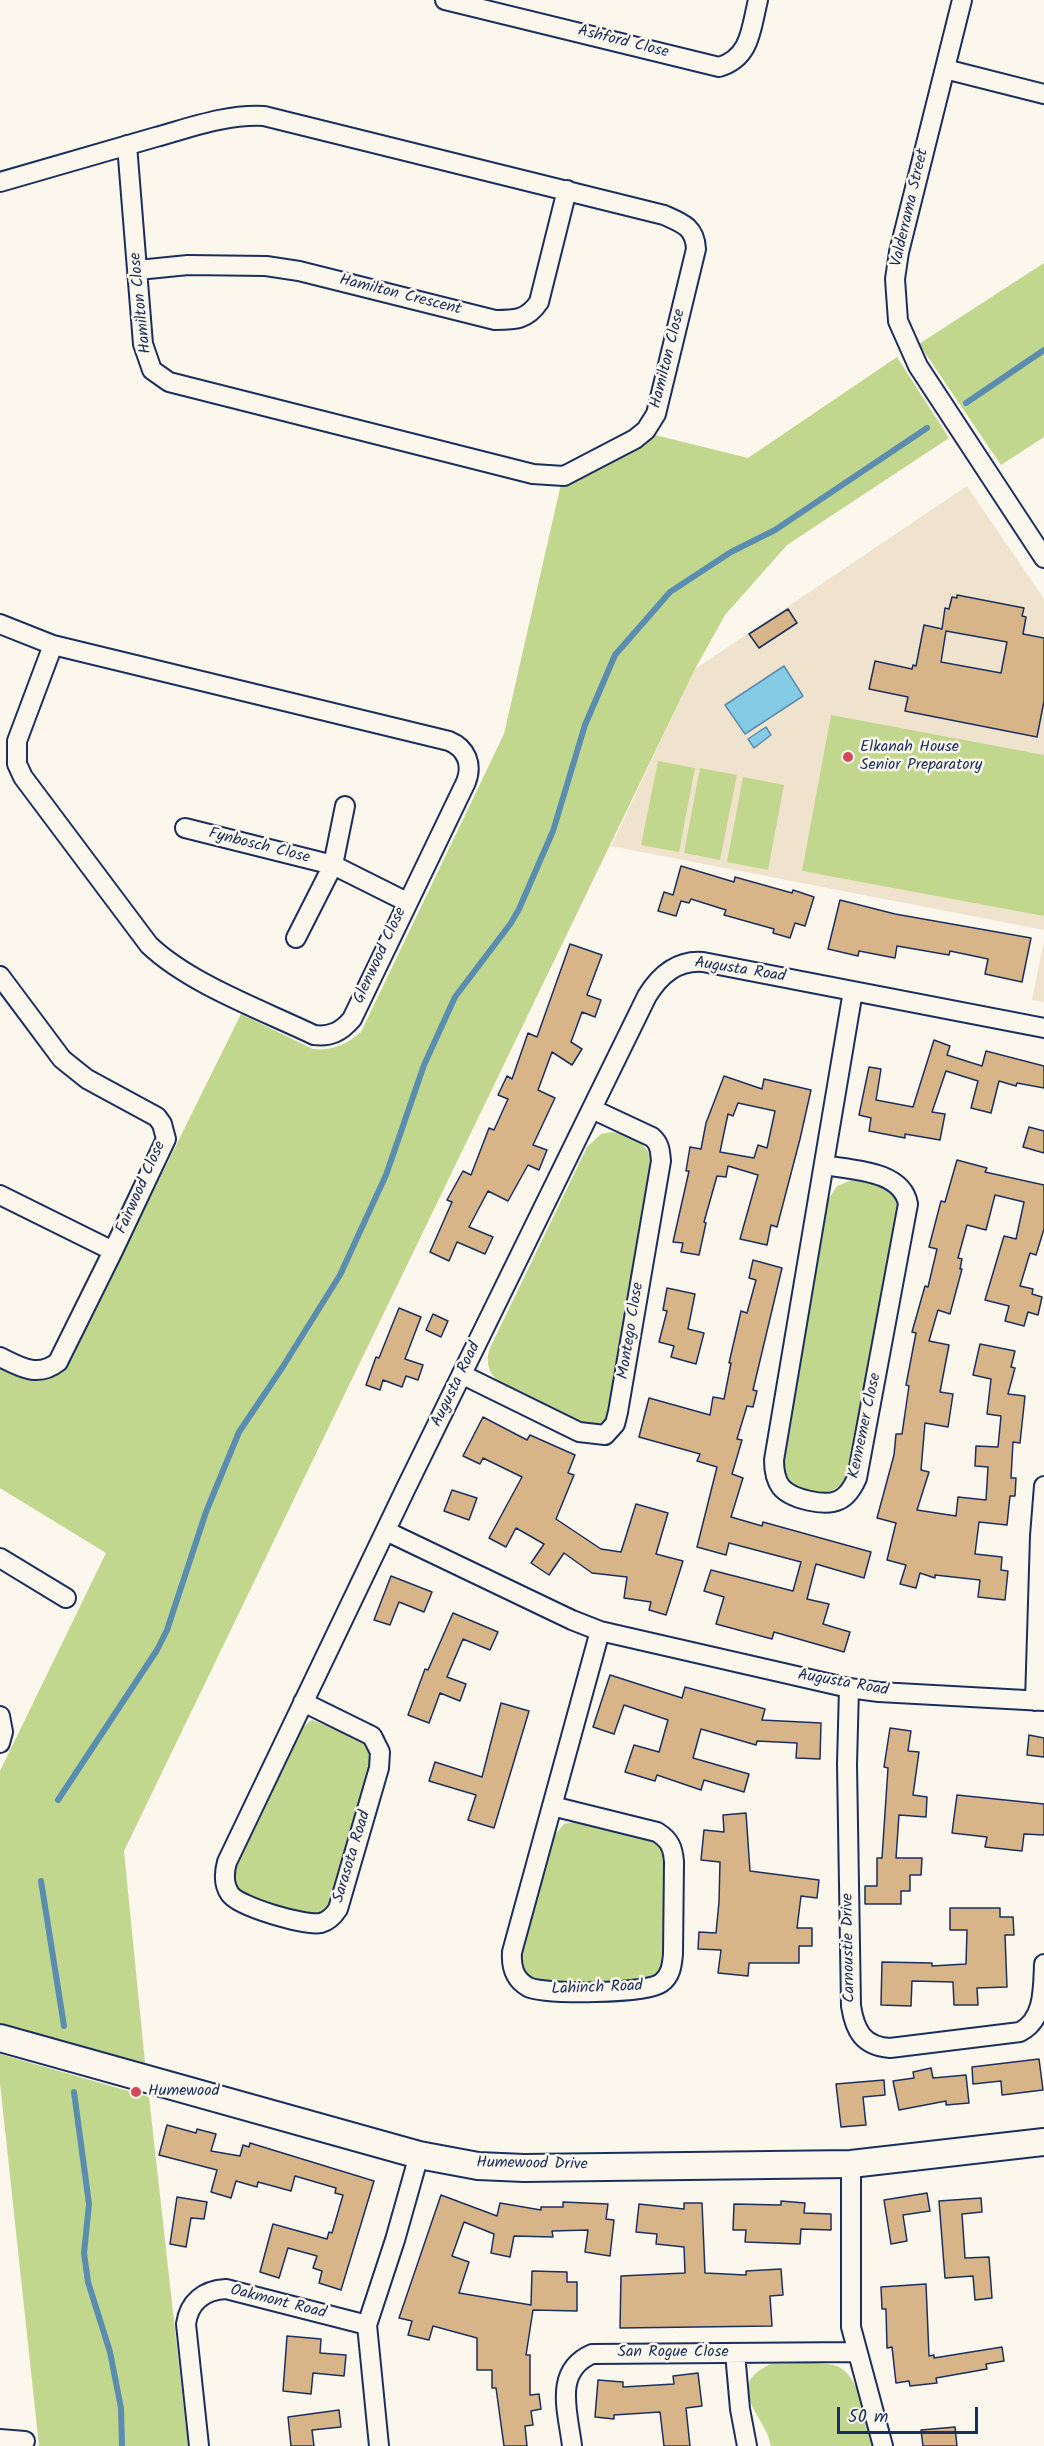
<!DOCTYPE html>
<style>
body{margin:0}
#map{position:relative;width:1044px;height:2446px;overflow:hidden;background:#fbf7ec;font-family:Kalam,sans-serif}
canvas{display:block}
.scale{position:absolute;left:837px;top:2407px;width:141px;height:27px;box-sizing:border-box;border:3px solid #1b2f5e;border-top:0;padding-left:8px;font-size:18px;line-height:21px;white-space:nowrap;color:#1b2f5e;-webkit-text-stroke:4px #fbf7ec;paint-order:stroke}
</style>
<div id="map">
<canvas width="1044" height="2446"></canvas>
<div class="scale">50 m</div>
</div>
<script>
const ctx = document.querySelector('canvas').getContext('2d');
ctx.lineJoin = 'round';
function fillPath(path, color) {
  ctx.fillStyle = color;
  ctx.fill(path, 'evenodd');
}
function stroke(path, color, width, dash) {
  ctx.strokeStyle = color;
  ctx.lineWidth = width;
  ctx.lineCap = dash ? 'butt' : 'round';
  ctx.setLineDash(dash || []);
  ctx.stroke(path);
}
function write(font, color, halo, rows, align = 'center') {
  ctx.font = font + ' Kalam,sans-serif';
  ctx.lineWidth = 5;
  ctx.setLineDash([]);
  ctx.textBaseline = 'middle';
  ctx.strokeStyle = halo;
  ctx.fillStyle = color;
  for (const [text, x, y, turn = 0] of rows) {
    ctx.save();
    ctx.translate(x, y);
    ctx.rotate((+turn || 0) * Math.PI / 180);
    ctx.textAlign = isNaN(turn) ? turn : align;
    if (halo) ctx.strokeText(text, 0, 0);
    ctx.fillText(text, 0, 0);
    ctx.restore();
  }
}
fillPath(new Path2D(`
 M967,486L1044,599V930L611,846L695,669Z
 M1044,940V1002L1032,1000Z`), '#f0e3ce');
fillPath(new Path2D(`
 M1044,263V437L1001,465L919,344Z
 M897,357L949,438L787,545L725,615L695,669L124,1851L145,2063L0,2023V1771L106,1553L0,1488V1366C23,1378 49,1388 68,1364L241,1014L313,1049C332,1051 346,1045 361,1032L504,734L561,484L572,481L655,435L748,458Z
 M831,715L1044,755V916L802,871Z
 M658,761L695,768L679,852L641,845Z
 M700,768L737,775L720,860L684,853Z
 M743,777L784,785L768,870L727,862Z
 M612,1132C631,1136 649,1142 651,1163L611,1406C607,1420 602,1427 586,1424C569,1416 502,1388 494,1377C487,1368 487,1360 489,1350L587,1147L601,1134Z
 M852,1180C876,1183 897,1184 900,1212L849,1470C843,1490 828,1495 809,1491C800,1489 794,1486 789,1479C786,1473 784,1467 783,1460L826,1203L837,1186Z
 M312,1720L368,1742L373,1761L338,1900L315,1916L247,1901L233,1888V1866L295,1733Z
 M574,1822L648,1838C658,1843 661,1848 664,1858V1962C661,1973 655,1978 645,1983L542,1984C528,1980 523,1971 520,1957L552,1838L564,1824Z
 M0,2054L149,2097L188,2446H39L0,2083Z
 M771,2364C790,2364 813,2361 833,2365C860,2370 866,2423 872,2446H771C767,2417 721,2386 771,2364Z`), '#c1d78d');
const water = new Path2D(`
 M784,666L803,696L745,734L725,705Z
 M766,727L771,735L754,748L748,739Z`);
fillPath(water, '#85cbe6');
stroke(water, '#5b8db0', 1.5);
stroke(new Path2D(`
 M966,403L1044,350
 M58,1800L157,1650L167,1630L206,1512L239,1432L282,1368L340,1275L386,1175L424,1065L455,997L511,923L519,909L553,831L585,725L615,655L670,592L731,552L775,530L927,428
 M41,1881L64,2026
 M74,2092L89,2204L84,2253L88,2282L110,2352L121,2408L122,2446`), '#5b8db0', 6);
const building = new Path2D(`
 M957,595L1024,608L1022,616L1026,617L1023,634L1044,638V701L1037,737L905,711L908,697L869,689L875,661L912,669L913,665L916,666L924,625L942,629L945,608L949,609L952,597L957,598ZM946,631L1007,642L1001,673L941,662Z
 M788,609L797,623L759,648L749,634Z
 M681,866L734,882L735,877L792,893L793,890L814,897L805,926L795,923L790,938L773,933L774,929L724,915L726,910L691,899L689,903L681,901L676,916L658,911L664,892L673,895Z
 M840,900L895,914L1031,938L1022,982L985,974L988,959L950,951L949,955L897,946L895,958L859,951L858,956L828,949Z
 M570,944L602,955L587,995L601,1000L595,1017L582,1012L571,1042L582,1049L572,1065L552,1052L538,1090L555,1098L533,1145L547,1150L539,1170L528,1165L508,1201L488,1191L469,1227L493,1237L485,1254L457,1242L449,1261L430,1252L452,1202L447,1200L463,1171L471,1175L489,1128L494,1130L508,1099L498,1095L507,1076L512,1079L528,1033L537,1037Z
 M934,1040L950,1046L947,1055L982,1066L986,1051L1044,1066V1088L1017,1083L1016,1086L999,1081L991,1113L971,1108L978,1081L946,1071L932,1112L945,1114L940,1140L905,1134V1138L869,1131L871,1118L859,1115L869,1067L881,1069L876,1100L913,1107Z
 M724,1076L762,1089L764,1079L811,1090L800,1139L777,1227L771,1225L767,1245L740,1239L758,1175L728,1166L726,1177L717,1176L704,1222L706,1223L699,1255L681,1252L683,1243L673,1242L689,1171H686L690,1147L701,1149L706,1123ZM738,1103L775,1111L767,1148L758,1145L754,1158L720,1152L728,1114L733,1116Z
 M1029,1127L1044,1131V1153L1023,1147Z
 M957,1160L987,1168L985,1172L1044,1185V1229L1036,1255L1030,1253L1020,1286L1033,1289L1032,1294L1042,1297L1038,1315L1028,1312L1024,1326L1005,1321L1009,1306L985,1300L1004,1236L1016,1239L1024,1202L995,1195L986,1230L967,1225L958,1258L962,1259L960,1269H962L950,1314L938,1310L929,1341L949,1345L940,1392L953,1394L948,1427L925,1423L921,1470L929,1472L917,1510L956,1516L958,1497L986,1500L988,1467L975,1466L976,1446L998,1447L1001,1416L987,1414L991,1379L973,1375L980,1344L1015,1351L1011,1367L1015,1368L1008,1394L1025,1396L1020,1443L1013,1442L1011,1478H1016L1015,1496H1010L1007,1525L979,1522L975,1554L1002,1557L1001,1570L1008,1571L1005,1600L978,1597L980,1580L935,1575V1578L920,1573L916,1588L900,1584L906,1565L887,1560L896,1523L877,1518L894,1455L896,1434H902L909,1386L906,1385L916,1333L912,1332L925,1286L928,1287L937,1249L929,1247L941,1201L945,1202Z
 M753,1260L782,1268L753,1390L757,1391L753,1407L747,1406L737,1439L742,1440L732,1474L743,1478L731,1517L762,1526L763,1522L871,1552L864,1578L816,1564L807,1599L829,1604L823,1624L850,1632L844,1652L774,1632L772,1639L716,1624L724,1597L704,1591L711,1570L793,1591L801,1562L729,1543L726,1555L697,1547L717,1467L697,1461L700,1454L639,1437L649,1398L710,1415L713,1397L724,1399L731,1363H729L741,1311L747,1313L756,1280L749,1278Z
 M667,1288L695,1294L688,1329L704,1333L696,1364L671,1357L674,1346L659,1342L667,1311L663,1310Z
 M399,1308L421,1317L405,1359L423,1365L418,1380L406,1376L402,1387L383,1380L380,1390L366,1385L376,1357L379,1358Z
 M433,1314L448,1321L441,1337L426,1330Z
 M483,1417L527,1440L530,1435L575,1455L568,1473L574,1475L556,1519L601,1549L621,1552L636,1504L668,1513L656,1554L683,1561L666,1615L649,1610L651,1602L624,1598L627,1577L592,1573L564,1553L549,1575L531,1563L544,1544L516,1528L506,1547L489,1538L522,1477L483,1458L480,1464L463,1456Z
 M452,1490L477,1498L469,1520L444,1511Z
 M391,1576L432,1592L424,1612L399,1602L390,1625L374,1620Z
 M453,1613L498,1632L490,1650L463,1639L447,1677L466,1684L460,1701L440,1693L429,1723L408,1715L425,1669L428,1670Z
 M610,1675L682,1698L685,1687L765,1709L762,1720L821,1723L820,1759L796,1758L797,1743L757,1741L756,1745L701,1729L693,1758L749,1774L744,1792L704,1780L701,1790L657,1775L655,1781L625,1772L634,1745L659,1752L668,1720L624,1705L614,1734L593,1727Z
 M501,1703L529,1711L494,1828L468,1820L476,1795L429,1781L435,1762L482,1777Z
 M890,1728L911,1731L908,1751L919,1752L913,1795L927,1797L926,1817L899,1815L896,1858H922L921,1875H910V1891H901V1904H865V1886H877V1858H882L888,1768L884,1767Z
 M1029,1735L1044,1738V1757L1027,1755Z
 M957,1795L1044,1804V1835L1024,1834L1022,1851L985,1847L987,1837L952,1833Z
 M746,1813L750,1871L819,1880L817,1898L801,1896L797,1928H812V1946H799V1963H749L748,1976L718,1973L721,1950L698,1949L699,1932L716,1933L719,1902L720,1862L701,1860L704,1830L724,1832L723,1815Z
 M950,1908H1000V1917H1013L1014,1935H1005L1007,1987L977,1988L978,2005H954L953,1982L912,1981L911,2006L881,2005L882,1962L932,1963V1966L966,1964L967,1930H950Z
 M1039,2059L1043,2090L1002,2095L1001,2081L973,2084L972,2067Z
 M931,2068L933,2078L966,2075L969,2103L946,2105V2101L899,2110L893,2081L914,2078L913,2072Z
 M884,2080L885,2095L863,2097L866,2125L841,2127L836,2084Z
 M167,2125L196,2133L197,2129L216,2134L211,2151L240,2156L243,2145L249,2147L250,2143L374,2181L341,2290L319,2283L322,2271L313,2268L317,2256L288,2248L279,2278L260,2272L273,2224L327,2239L329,2232L332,2233L343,2195L335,2193L336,2188L295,2176L291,2191L258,2182L257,2187L236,2181L231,2198L211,2192L217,2170L159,2155Z
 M927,2193L930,2211L903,2215L907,2241L891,2244L884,2200Z
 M441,2195L497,2216L500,2203L541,2210V2207H563V2202L608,2204L606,2219L614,2220L610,2256L585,2252L588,2230L552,2231L553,2237L514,2236L510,2257L491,2253L494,2234L464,2222L452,2256L469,2262L459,2293L531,2305L532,2271L567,2272V2282H577V2311L533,2310L526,2355H530V2395L539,2394L541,2409L531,2411L533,2425L525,2426L527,2446H504L496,2388H492V2370H477V2338L433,2326L429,2340L408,2335L412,2321L399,2318Z
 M177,2197L207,2202L204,2219L191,2218L186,2247L170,2244Z
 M981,2198L982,2212L962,2214L965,2258L989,2257L992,2298L975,2300L973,2276L945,2278L939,2201Z
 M781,2201L805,2203L804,2213L831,2214V2230L801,2229L800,2244L745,2242L746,2230H733L734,2204L781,2205Z
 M684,2203H702L705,2273L746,2275V2271L781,2269L783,2295L770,2296L772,2326L620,2328L621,2276L685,2273L684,2247L656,2244L657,2234L636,2232L639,2204L684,2209Z
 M926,2284L929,2356L934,2355V2358L1002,2347L1004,2361L986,2364L987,2369L936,2378L937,2383L910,2386L909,2381L896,2383L892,2347L887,2348L886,2309H882L881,2287Z
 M287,2336L321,2339L320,2353L346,2355L344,2376L313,2373L311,2394L283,2391Z
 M698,2373L702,2406L686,2408L690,2446H664L660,2412L614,2415V2419L595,2417L598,2380L623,2382V2387L674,2384L673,2376Z
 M339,2410L341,2427L312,2430L314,2446H291L288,2417Z
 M955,2427L957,2446H923L921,2430Z`);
fillPath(building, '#d7b589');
stroke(building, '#1b2f5e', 1.5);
const street = new Path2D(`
 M445,0L719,67C751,58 751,28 758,0
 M962,0L899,252L895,279L898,321L918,366L1044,558
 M945,69L1044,94
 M0,182C52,167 104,152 156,137C192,127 227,114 264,116L664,215C682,223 695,227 696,249L656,414L646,430L635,439L564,476L533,474L169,382L152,370L143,344L127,145
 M138,270L188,265L266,266L299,271L495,320C515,320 527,320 539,302L567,190
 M0,624L53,645L449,741C466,748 473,764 466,782L352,1019C341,1032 330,1037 314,1035C262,1010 190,984 149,945L23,777L17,764V741L53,645
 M185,828L333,865L407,902
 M296,938L333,865L345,806
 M0,976L62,1059L87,1079L157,1117L162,1124L166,1139L113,1251L58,1362C38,1378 20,1367 0,1357
 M824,1165C851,1170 902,1170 908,1204L857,1478C853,1487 848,1496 839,1500C825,1507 791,1499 781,1487C775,1479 774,1469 774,1460L853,991
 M0,1195L113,1251
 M463,1375L579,1432L605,1435L615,1424L618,1412L661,1161C660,1151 660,1144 652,1137L592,1109
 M386,1531L572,1620L600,1631L849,1688L879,1692L1044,1701
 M0,1558L66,1598
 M849,1688L847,1764L851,2006C855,2031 863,2046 890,2048L1020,2032C1044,2020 1043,1990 1044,1964
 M1035,1701L1040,1536L1044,1486
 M303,1702L372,1736L380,1752L379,1768L338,1909C334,1915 329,1921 321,1923C305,1926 239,1907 230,1894C223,1884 224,1873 227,1862L406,1488L647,996C660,975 677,960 703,962L1044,1028
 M0,1716L3,1732L0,1743
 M552,1806L657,1832C670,1840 673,1848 674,1862L673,1954C672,1965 671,1976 661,1983C646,1994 545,1995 528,1987C514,1979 511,1967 512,1952L600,1631
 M851,2164V2327L883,2446
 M367,2325L379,2446
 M735,2353L740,2409L747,2446
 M0,2439L25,2441
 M199,2446L186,2324C189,2302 204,2290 226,2289L367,2325L395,2240L419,2155
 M572,2446C568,2412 553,2371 592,2354L857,2352`);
const secondary = new Path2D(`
 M0,2038L419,2155L478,2166L524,2168L851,2164L1044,2142`);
stroke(street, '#1b2f5e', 22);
stroke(secondary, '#1b2f5e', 30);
stroke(street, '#fbf7ec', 18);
stroke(secondary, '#fbf7ec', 26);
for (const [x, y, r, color] of [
 [848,757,6,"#d1495b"],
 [136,2092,6,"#d1495b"]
]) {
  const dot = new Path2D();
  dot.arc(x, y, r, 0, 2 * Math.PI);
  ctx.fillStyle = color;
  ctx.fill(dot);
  stroke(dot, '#fbf7ec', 2);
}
write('16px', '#1b2f5e', '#fbf7ec', [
 ["Ashford Close",623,43,14],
 ["Valderrama Street",911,208,-77],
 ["Hamilton Crescent",400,296,14],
 ["Hamilton Close",142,303,-96],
 ["Hamilton Close",669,359,-76],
 ["Fynbosch Close",259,847,14],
 ["Glenwood Close",381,956,-65],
 ["Augusta Road",740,971,9],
 ["Fairwood Close",142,1188,-66],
 ["Montego Close",632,1331,-81],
 ["Augusta Road",457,1385,-64],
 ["Kennemer Close",866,1426,-78],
 ["Augusta Road",843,1684,10],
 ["Sarasota Road",353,1857,-73],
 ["Carnoustie Drive",850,1948,-91],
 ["Lahinch Road",597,1989,-2],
 ["Humewood Drive",532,2165,1],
 ["Oakmont Road",278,2303,14],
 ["San Rogue Close",673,2353]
]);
write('16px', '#1b2f5e', '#fbf7ec', [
 ["Elkanah House",860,748],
 ["Senior Preparatory",860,766],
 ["Humewood",148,2092]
], 'left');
</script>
